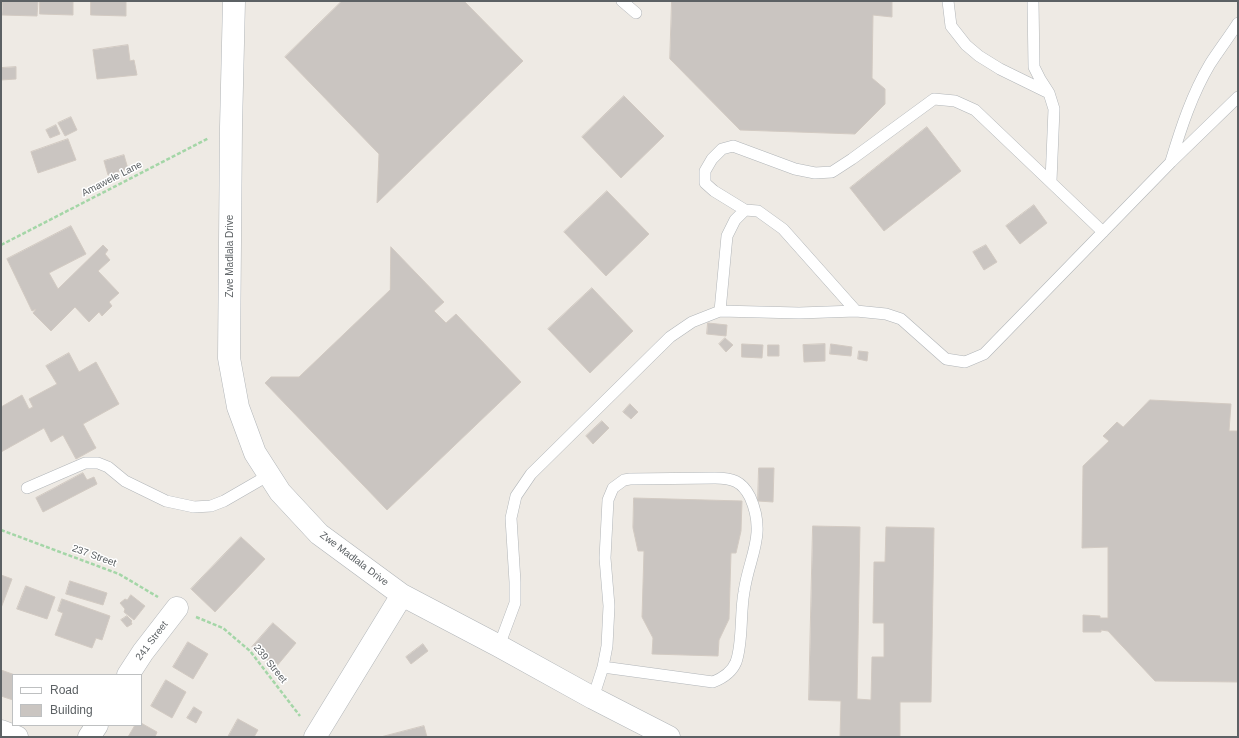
<!DOCTYPE html>
<style>
body{margin:0}
#map{position:relative;width:1239px;height:738px;overflow:hidden;background:#eeeae4;font-family:Arial,sans-serif}
canvas{display:block}
.frame{position:absolute;inset:0;border:2px solid #5c6164;pointer-events:none}
.legend{position:absolute;left:12px;top:674px;width:130px;height:52px;box-sizing:border-box;background:#fff;border:1px solid #bec0c1;margin:0;padding:5px 7px;list-style:none;font-size:12px;color:#5c6164}
.legend li{display:flex;align-items:center;gap:8px;height:20px}
.legend b{width:20px;border:1px solid #bec0c1}
</style>
<div id="map">
<canvas width="1239" height="738"></canvas>
<div class="frame"></div>
<ul class="legend">
<li><b style="height:5px;background:#fff"></b>Road</li>
<li><b style="height:11px;background:#cac5c1"></b>Building</li>
</ul>
</div>
<script>
const ctx = document.querySelector('canvas').getContext('2d');
ctx.lineJoin = 'round';
function fillPath(path, color) {
  ctx.fillStyle = color;
  ctx.fill(path, 'evenodd');
}
function stroke(path, color, width, dash) {
  ctx.strokeStyle = color;
  ctx.lineWidth = width;
  ctx.lineCap = dash ? 'butt' : 'round';
  ctx.setLineDash(dash || []);
  ctx.stroke(path);
}
function write(font, color, halo, rows, align = 'center') {
  ctx.font = font + ' Arial,sans-serif';
  ctx.lineWidth = 3;
  ctx.setLineDash([]);
  ctx.textBaseline = 'middle';
  ctx.strokeStyle = halo;
  ctx.fillStyle = color;
  for (const [text, x, y, turn = 0] of rows) {
    ctx.save();
    ctx.translate(x, y);
    ctx.rotate((+turn || 0) * Math.PI / 180);
    ctx.textAlign = isNaN(turn) ? turn : align;
    if (halo) ctx.strokeText(text, 0, 0);
    ctx.fillText(text, 0, 0);
    ctx.restore();
  }
}
const building = new Path2D(`
 M3,1H38L37,16L2,15Z
 M40,1H73V15L40,14Z
 M91,1H126V16L91,15Z
 M342,1H464L523,61L377,203L379,154L285,57Z
 M672,1H892V17L873,15L872,78L885,89V104L855,134L740,130L670,59Z
 M128,45L130,61L134,60L137,75L97,79L93,50Z
 M16,67V79L1,80V68Z
 M624,96L664,136L621,178L582,137Z
 M71,117L77,130L65,136L58,123Z
 M56,125L60,134L50,138L46,130Z
 M927,127L961,171L884,231L850,188Z
 M68,139L76,160L38,173L31,152Z
 M124,155L128,169L108,175L104,161Z
 M607,191L649,234L606,276L564,232Z
 M1034,205L1047,223L1020,244L1006,226Z
 M71,226L86,254L49,273L58,289L103,245L108,250L105,254L110,260L98,271L119,293L109,302L112,306L102,316L99,312L89,322L75,307L51,331L33,313L36,309L32,311L7,259Z
 M986,245L997,262L984,270L973,252Z
 M391,247L444,302L434,311L446,323L456,314L521,382L387,510L265,383L271,377H299L390,290Z
 M592,288L633,331L590,373L548,329Z
 M708,323L727,325L726,336L707,334Z
 M725,338L733,345L726,352L719,344Z
 M742,344L763,345L762,358L742,357Z
 M825,344V361L804,362L803,345Z
 M831,344L852,347L851,356L830,354Z
 M768,345H779V356H768Z
 M859,351L868,352L867,361L858,359Z
 M69,353L79,372L96,362L119,404L83,424L96,448L76,459L63,435L51,442L44,428L1,452V407L22,395L29,409L33,407L29,399L57,384L46,366Z
 M1150,400L1231,404L1229,431H1238V682L1155,681L1108,631L1101,630V632H1083V615L1100,616V618H1108V547L1082,548L1083,466L1109,441L1103,436L1117,422L1123,427Z
 M630,404L638,412L631,419L623,412Z
 M602,421L609,428L593,444L586,436Z
 M759,468H774L773,502L758,501Z
 M83,473L87,480L94,477L97,484L43,512L36,498Z
 M634,498L742,501L741,531L736,553H731L729,619L719,640L718,656L652,654L653,638L642,617L644,551H638L633,528Z
 M813,526L860,527L857,699L871,700L872,657H884V623H873L874,562H885L886,527L934,528L931,702H900V737H840L841,701L809,700Z
 M241,537L265,559L215,612L191,589Z
 M1,575L12,579L1,608Z
 M70,581L107,593L103,605L66,594Z
 M26,586L55,597L47,619L17,609Z
 M131,595L145,606L134,620L124,612L125,609L120,603L125,599L127,600Z
 M62,599L110,616L102,640L96,638L92,648L55,635L63,613L58,611Z
 M127,616L132,621L131,622L132,624L127,627L121,620Z
 M273,623L296,643L276,667L252,647Z
 M188,642L208,654L193,679L173,667Z
 M423,644L428,651L411,664L406,657Z
 M1,670L15,675H13V700L1,696Z
 M166,680L186,692L172,718L151,706Z
 M194,707L202,712L196,723L187,718Z
 M238,719L258,730L254,737H228Z
 M141,723L157,732L155,737H128L135,725H141Z
 M424,726L427,737H381Z`);
fillPath(building, '#cac5c1');
stroke(building, '#d2cac2', 1);
const service = new Path2D(`
 M622,1L636,13
 M948,1L951,26L966,45L979,56L1000,69L1049,93
 M1033,1L1034,67L1040,79L1049,93L1054,109L1051,181
 M1171,161C1181,128 1192,94 1210,64C1219,50 1229,37 1238,23
 M745,210L714,191L705,183V171L712,159L722,149L733,146L795,169L815,173L832,172L852,159L934,99L955,101L975,110L1103,232
 M720,311L727,236L735,220L745,210L758,211L783,229L856,311
 M27,488L85,463H98L108,467L125,481L166,501L194,507L211,506L224,501L269,475
 M499,646L515,603V582L511,518L516,496L531,474L670,337L692,322L720,311L799,313L856,311L886,314L901,319L946,359L965,362L984,354L1171,162L1238,97
 M593,698L603,667L607,646L609,606L605,558L608,500L613,488L624,480L630,479L715,478C732,478 742,481 750,497C767,535 749,556 744,592C740,613 743,643 736,662C732,672 723,678 713,682L603,667`);
const minor = new Path2D(`
 M128,675L143,652L177,608
 M1,731L17,737
 M89,737L97,725`);
const tertiary = new Path2D(`
 M234,1L231,127L229,358L238,407L255,453L280,492L319,534L402,595L499,646L593,698L669,737
 M315,737L402,595`);
stroke(service, '#b1b5b8', 12);
stroke(minor, '#b1b5b8', 23);
stroke(tertiary, '#b1b5b8', 23);
stroke(new Path2D(`
 M1,245L209,138
 M1,530L119,574L158,597
 M196,617L223,628L250,651L300,716`), '#a4d6a7', 2.5, [4, 2]);
stroke(service, '#fff', 11);
stroke(minor, '#fff', 22);
stroke(tertiary, '#fff', 22);
write('10px', '#5c6164', '#fff', [
 ["Amawele Lane",112,179,-27],
 ["Zwe Madlala Drive",230,256,-90],
 ["237 Street",94,556,20],
 ["Zwe Madlala Drive",354,559,37],
 ["241 Street",152,641,-53],
 ["239 Street",270,664,51]
]);
</script>
